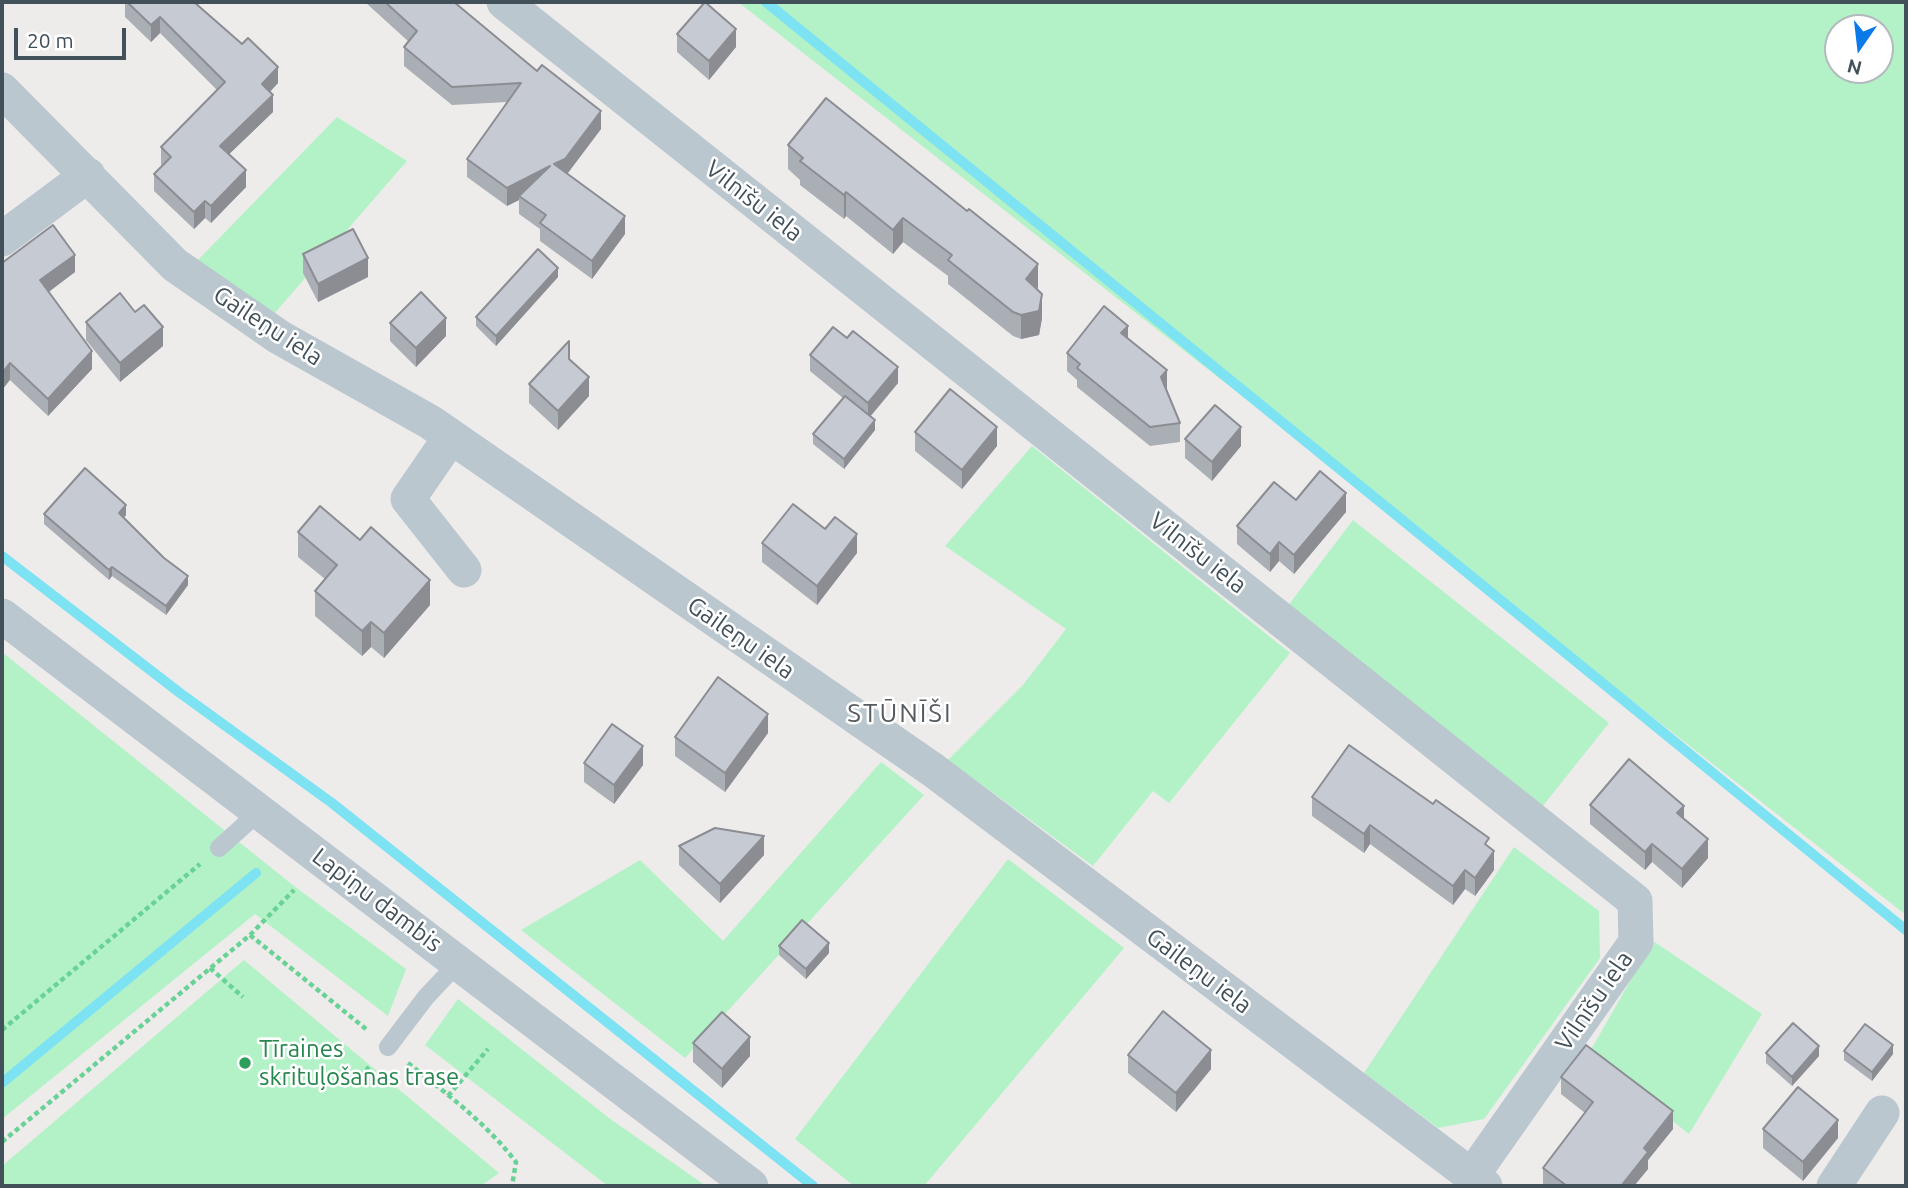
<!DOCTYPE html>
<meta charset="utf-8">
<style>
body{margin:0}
#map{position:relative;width:1908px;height:1188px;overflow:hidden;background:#eeebeb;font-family:Ubuntu,sans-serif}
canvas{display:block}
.frame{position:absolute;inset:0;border:4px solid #42505a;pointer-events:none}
.north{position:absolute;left:1824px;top:14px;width:70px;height:70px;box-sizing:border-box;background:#fff;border:2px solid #b3b9bd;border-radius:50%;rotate:194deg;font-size:19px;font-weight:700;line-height:28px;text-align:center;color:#42505a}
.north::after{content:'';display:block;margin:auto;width:24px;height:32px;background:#0a7ae9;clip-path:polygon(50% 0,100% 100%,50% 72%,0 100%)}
.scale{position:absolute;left:14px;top:28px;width:112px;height:32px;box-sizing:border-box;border:4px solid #42505a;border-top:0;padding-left:9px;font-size:21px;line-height:24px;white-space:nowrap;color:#42505a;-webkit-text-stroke:5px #fff;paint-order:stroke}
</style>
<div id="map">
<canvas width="1908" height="1188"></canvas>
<div class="frame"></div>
<div class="north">N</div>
<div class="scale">20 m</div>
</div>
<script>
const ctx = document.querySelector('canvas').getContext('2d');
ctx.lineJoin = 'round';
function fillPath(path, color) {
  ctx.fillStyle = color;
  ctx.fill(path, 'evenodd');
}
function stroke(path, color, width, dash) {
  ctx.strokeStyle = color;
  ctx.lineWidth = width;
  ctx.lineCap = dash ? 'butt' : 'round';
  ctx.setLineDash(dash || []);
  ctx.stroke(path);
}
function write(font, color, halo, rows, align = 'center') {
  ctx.font = font + ' Ubuntu,sans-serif';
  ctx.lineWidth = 5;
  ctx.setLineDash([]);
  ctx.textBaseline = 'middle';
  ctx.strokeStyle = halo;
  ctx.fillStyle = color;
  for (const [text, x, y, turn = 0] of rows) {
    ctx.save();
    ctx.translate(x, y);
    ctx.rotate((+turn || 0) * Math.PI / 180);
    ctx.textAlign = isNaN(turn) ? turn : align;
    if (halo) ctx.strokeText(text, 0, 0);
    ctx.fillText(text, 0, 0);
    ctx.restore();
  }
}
fillPath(new Path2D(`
 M738,2H1906V915ZM1880,28V70H1838V28Z
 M337,117L407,161L273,315L196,262Z
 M1032,446L1290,653L1169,803L1153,791L1093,866L948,760L1023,685L1066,629L945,546Z
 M1353,520L1609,723L1538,812L1287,607Z
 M2,652L294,886L406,969L388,1016L255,914L2,1119Z
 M881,762L924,795L685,1058L521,930L640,860L723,941Z
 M1514,847L1599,911L1600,958L1484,1119L1438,1128L1364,1073Z
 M1008,859L1124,948L924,1186H854L795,1139Z
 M1653,941L1762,1014L1689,1134L1588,1055Z
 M244,960L499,1173L481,1186H2V1166Z
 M458,999L609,1118L706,1186H608L425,1045Z`), '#b3f2c7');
stroke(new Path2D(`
 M766,2L1906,930
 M2,556L180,693L332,803L813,1186
 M2,1083L256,873`), '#7de2f2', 10);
stroke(new Path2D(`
 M250,935L366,1029
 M210,968L243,997
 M2,1030L200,864
 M408,1063C446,1093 487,1124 516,1162L512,1186
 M360,1076L369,1067
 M448,1096L488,1049
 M2,1142L250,935L294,890`), '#69d297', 4.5, [5, 3.5]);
stroke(new Path2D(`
 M219,848L260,811
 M388,1047L426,997L458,963`), '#bac7cf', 18);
stroke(new Path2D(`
 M504,2L1635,901L1636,942L1471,1177
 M2,90L175,265L279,337L430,422L933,770L1485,1186
 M2,239L88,175
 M450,438L408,499L464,570
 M2,616L751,1186
 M1834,1186L1882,1113`), '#bac7cf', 35);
fillPath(new Path2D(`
 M125,2H194L278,83L270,92L273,112L229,154L246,187L211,223L205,218L194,229L154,191V174L162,166L161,164V147L217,90L160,33L151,42L125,17Z
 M365,2H454L601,129L567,173L625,234L592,279L540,241V229L519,214V200L507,206L467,177V159L507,102L452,105L404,66V47L409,42Z
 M677,34L736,47L709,80L677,52Z
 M788,145L1038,288L1037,289L1042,318L1039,335L1021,339L1013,336L948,284V276L903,242L893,254L846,216L844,219L800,185V180L788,169Z
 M303,254L368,277L318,302L303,273Z
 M2,263L75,272L49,292L92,369L48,416L10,380Z
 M558,277L496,346L476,326V317Z
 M86,322L163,346L120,382L86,340Z
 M390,323L446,336L416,367L390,341Z
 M1128,338L1167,389L1166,390L1180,423V442L1150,446L1077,387V380L1067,371V353Z
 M810,355L898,383L870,417L875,430L844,469L813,444V434L843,398L810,371Z
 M569,359L589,396L558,430L529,403V384Z
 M915,432L997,446L962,489L915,451Z
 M1185,439L1241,446L1212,481L1185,458Z
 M1296,500L1346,512L1294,574L1279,561L1270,572L1237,544V526Z
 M44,514L126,515L124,518L188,585L166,615L112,576L109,580L44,524Z
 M298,532L430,605L384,658L371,647L362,656L315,616V591L325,579L298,557Z
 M762,543L857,553L817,605L762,562Z
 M768,733L725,792L675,756V737Z
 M584,763L643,765L614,804L584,782Z
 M1312,797L1489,847L1494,870L1475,896L1465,889L1453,905L1370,844L1364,853L1312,816Z
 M1590,805L1684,819L1708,858L1682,888L1652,862L1645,870L1590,824Z
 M679,846L764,855L720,903L679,865Z
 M779,946L829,953L806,979L779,955Z
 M693,1043L750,1056L722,1088L693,1062Z
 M1844,1051L1893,1054L1872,1081L1844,1060Z
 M1766,1053L1819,1056L1792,1086L1766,1063Z
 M1128,1055L1211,1069L1176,1112L1128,1073Z
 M1561,1077L1673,1129L1648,1160V1169L1634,1186H1544L1543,1185V1168L1585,1113L1561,1094Z
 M1763,1129L1838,1138L1803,1181L1763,1148Z`), '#aaaeb5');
fillPath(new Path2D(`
 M160,17V33L151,42V25Z
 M736,29V47L709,80V61Z
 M278,67V83L262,100V84Z
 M273,95V112L220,163V146Z
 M601,111V129L565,177L554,164Z
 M550,166L519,196V200L507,206V188Z
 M246,170V187L211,223V206Z
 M846,192V216L844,219V195Z
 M205,201V218L194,229V212Z
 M625,216V234L592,279V261Z
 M903,218V242L893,254V230Z
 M75,255V272L40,298V280Z
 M368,258V277L318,302V284Z
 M1038,264V288L1026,303V279Z
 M558,268V277L496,346V336Z
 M1042,294V318L1039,335L1021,339V315Z
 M446,318V336L416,367V348Z
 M1128,326V344L1121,333Z
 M163,327V346L120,382V363Z
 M92,351V369L48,416V399Z
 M10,363V380L2,390V373Z
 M898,367V383L868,419V403Z
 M1167,370V389L1161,396V377Z
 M589,377V396L558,430V411Z
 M875,420V430L844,469V459Z
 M997,427V446L962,489V470Z
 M1241,427V446L1212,481V462Z
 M1346,493V512L1294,574V555Z
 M126,505V515L119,523V513Z
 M857,534V553L817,605V586Z
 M1279,542V561L1270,572V554Z
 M112,567V576L109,580V570Z
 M188,576V585L166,615V606Z
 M430,580V605L384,658V633Z
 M371,622V647L362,656V631Z
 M768,714V733L725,792V773Z
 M643,746V765L614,804V785Z
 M1684,806V824L1677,813Z
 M1370,825V844L1364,853V834Z
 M764,836V855L720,903V884Z
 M1708,839V858L1682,888V869Z
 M1652,844V862L1645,870V852Z
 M1494,851V870L1475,896V878Z
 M1465,870V889L1453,905V886Z
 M829,943V953L806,979V969Z
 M750,1037V1056L722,1088V1069Z
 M1893,1045V1054L1872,1081V1072Z
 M1819,1046V1056L1792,1086V1077Z
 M1211,1050V1069L1176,1112V1093Z
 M1673,1111V1129L1648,1160V1169L1634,1186H1621L1644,1148Z
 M1838,1120V1138L1803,1181V1162Z`), '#8b8d93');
const building = new Path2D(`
 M127,2H194L242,44L248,38L278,67L262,84L273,95L220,146L246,170L211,206L205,201L194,212L154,174L171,157L161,147L225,82L160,17L151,25Z
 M385,2H454L537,71L542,65L601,111L565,159L554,164L625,216L592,261L540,223L546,215L519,196L550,166L507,188L467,159L521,83L452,87L404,47L417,31Z
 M705,2L736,29L709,61L677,34Z
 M826,98L967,211L969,209L1038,264L1026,279L1042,294L1039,311L1021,315L1013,312L948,260L952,255L903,218L893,230L846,192L844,195L800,161L803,158L788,145Z
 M53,225L75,255L40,280L92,351L48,399L10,363L2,373V263Z
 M353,229L368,258L318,284L303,254Z
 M538,249L558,268L496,336L476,317Z
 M421,292L446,318L416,348L390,323Z
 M120,293L135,312L144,305L163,327L120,363L86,322Z
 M1104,306L1128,326L1121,333L1167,370L1161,377L1180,423L1150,427L1077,368L1080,364L1067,353Z
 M833,327L847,338L853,331L898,367L868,403L810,355Z
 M569,341V359L589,377L558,411L529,384Z
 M950,389L997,427L962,470L915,432Z
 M845,396L875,420L844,459L813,434Z
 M1215,405L1241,427L1212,462L1185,439Z
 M85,468L126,505L119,513L164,558L188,576L166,606L112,567L109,570L44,514Z
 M1320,471L1346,493L1294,555L1279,542L1270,554L1237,526L1274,482L1296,500Z
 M793,504L825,529L835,517L857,534L817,586L762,543Z
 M320,506L360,540L371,527L430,580L384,633L371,622L362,631L315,591L337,565L298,532Z
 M718,677L768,714L725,773L675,737Z
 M612,724L643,746L614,785L584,763Z
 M1349,745L1433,804L1436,800L1489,838L1485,844L1494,851L1475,878L1465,870L1453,886L1370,825L1364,834L1312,797Z
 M1629,759L1684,806L1677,813L1708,839L1682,869L1652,844L1645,852L1590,805Z
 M715,828L764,836L720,884L679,846Z
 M802,920L829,943L806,969L779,946Z
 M1163,1011L1211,1050L1176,1093L1128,1055Z
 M722,1012L750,1037L722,1069L693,1043Z
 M1793,1023L1819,1046L1792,1077L1766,1053Z
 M1865,1024L1893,1045L1872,1072L1844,1051Z
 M1586,1045L1673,1111L1644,1148L1648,1152L1621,1186H1567L1543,1168L1593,1102L1561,1077Z
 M1798,1087L1838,1120L1803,1162L1763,1129Z`);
fillPath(building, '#c6cad2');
stroke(building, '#8b8d93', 2);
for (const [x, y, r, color] of [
 [245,1063,7,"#2e9e5b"]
]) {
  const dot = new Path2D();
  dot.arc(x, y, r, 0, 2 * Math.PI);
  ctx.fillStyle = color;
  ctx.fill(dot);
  stroke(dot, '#fff', 2.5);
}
write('24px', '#42505a', '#fff', [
 ["Vilnīšu iela",754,201,38],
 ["Gaileņu iela",268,326,33],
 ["Vilnīšu iela",1198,553,38],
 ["Gaileņu iela",741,638,35],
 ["Lapiņu dambis",377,900,37],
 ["Gaileņu iela",1199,971,37],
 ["Vilnīšu iela",1594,1001,-55]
]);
write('24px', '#27864d', '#fff', [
 ["Tīraines",259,1049],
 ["skrituļošanas trase",259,1077]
], 'left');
ctx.letterSpacing = '2px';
write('26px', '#575c61', '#fff', [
 ["STŪNĪŠI",900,713]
]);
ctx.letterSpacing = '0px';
</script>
